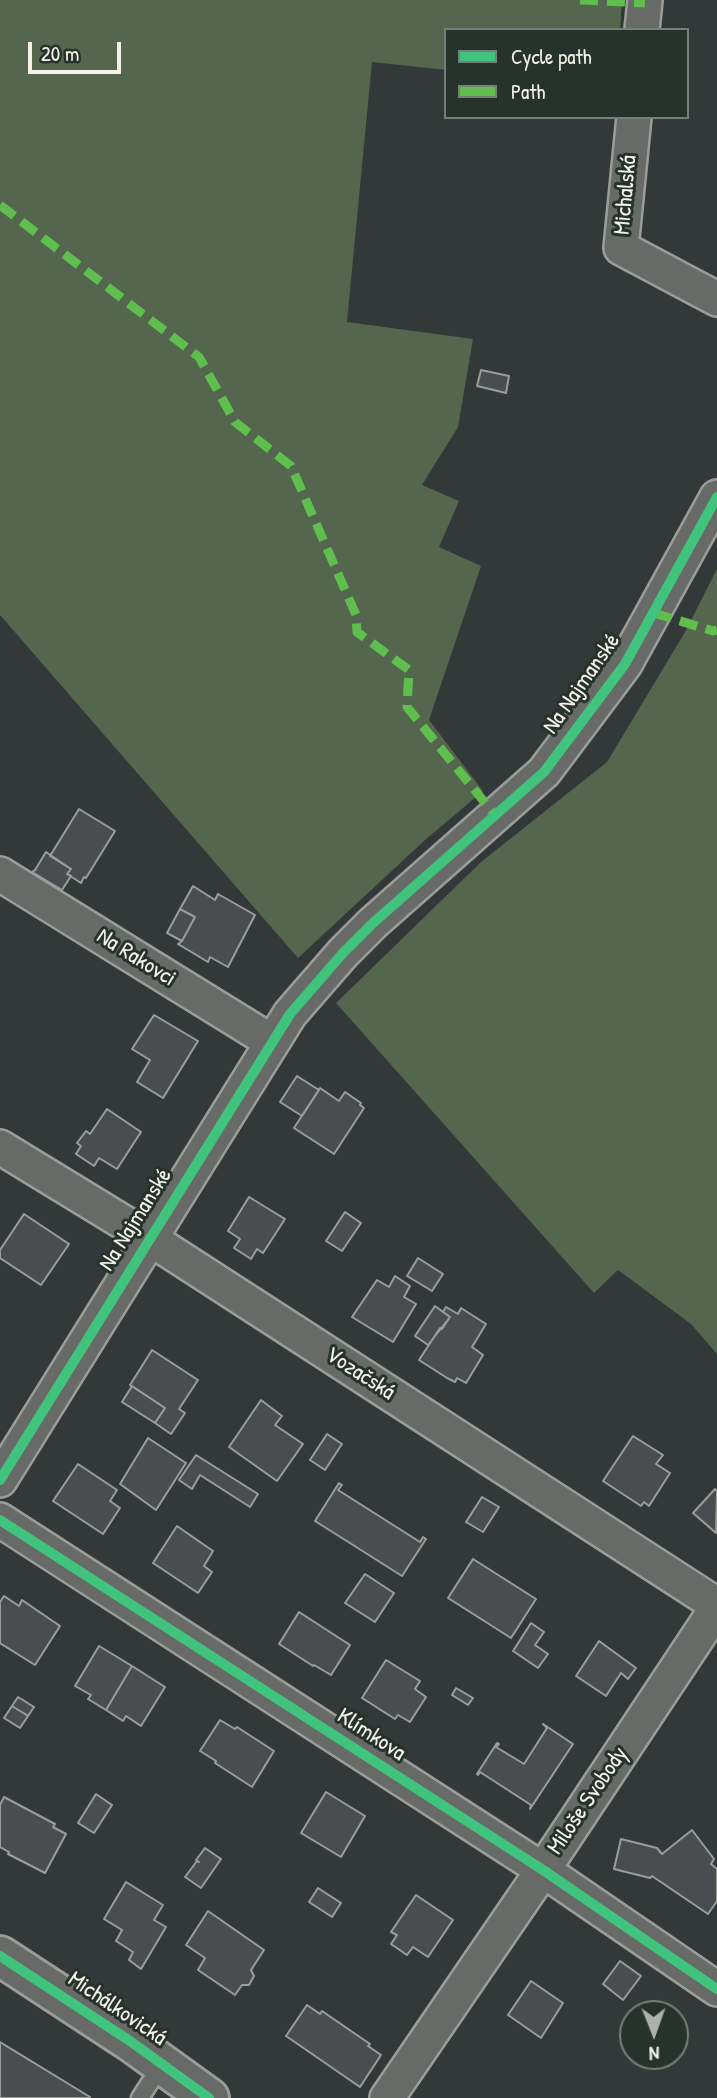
<!DOCTYPE html>
<meta charset="utf-8">
<style>
body{margin:0}
#map{position:relative;width:717px;height:2098px;overflow:hidden;background:#333838;font-family:"Patrick Hand",sans-serif}
canvas{display:block}
.legend{position:absolute;left:444px;top:28px;width:245px;height:91px;box-sizing:border-box;background:#26332d;border:2px solid #787f78;margin:0;padding:9px 12px;list-style:none;font-size:21px;color:#f4f1e8}
.legend li{display:flex;align-items:center;gap:14px;height:35px}
.legend b{width:35px;border:2px solid #787f78}
.north{position:absolute;left:619px;top:2000px;width:70px;height:70px;box-sizing:border-box;background:#26332d;border:2px solid #787f78;border-radius:50%;rotate:179deg;font-size:19px;font-weight:700;line-height:28px;text-align:center;color:#f4f1e8}
.north::after{content:'';display:block;margin:auto;width:24px;height:32px;background:#b0b0aa;clip-path:polygon(50% 0,100% 100%,50% 72%,0 100%)}
.scale{position:absolute;left:28px;top:42px;width:93px;height:32px;box-sizing:border-box;border:4px solid #f4f1e8;border-top:0;padding-left:9px;font-size:21px;line-height:24px;white-space:nowrap;color:#f4f1e8;-webkit-text-stroke:5px #26332d;paint-order:stroke}
</style>
<div id="map">
<canvas width="717" height="2098"></canvas>
<ul class="legend">
<li><b style="height:9px;background:#40c37c"></b>Cycle path</li>
<li><b style="height:9px;background:#5fbe4e"></b>Path</li>
</ul>
<div class="north">N</div>
<div class="scale">20 m</div>
</div>
<script>
const ctx = document.querySelector('canvas').getContext('2d');
ctx.lineJoin = 'round';
function fillPath(path, color) {
  ctx.fillStyle = color;
  ctx.fill(path, 'evenodd');
}
function stroke(path, color, width, dash) {
  ctx.strokeStyle = color;
  ctx.lineWidth = width;
  ctx.lineCap = dash ? 'butt' : 'round';
  ctx.setLineDash(dash || []);
  ctx.stroke(path);
}
function write(font, color, halo, rows, align = 'center') {
  ctx.font = font + ' "Patrick Hand",sans-serif';
  ctx.lineWidth = 6;
  ctx.setLineDash([]);
  ctx.textBaseline = 'middle';
  ctx.strokeStyle = halo;
  ctx.fillStyle = color;
  for (const [text, x, y, turn = 0] of rows) {
    ctx.save();
    ctx.translate(x, y);
    ctx.rotate((+turn || 0) * Math.PI / 180);
    ctx.textAlign = isNaN(turn) ? turn : align;
    if (halo) ctx.strokeText(text, 0, 0);
    ctx.fillText(text, 0, 0);
    ctx.restore();
  }
}
fillPath(new Path2D(`
 M0,0H622L620,30H446V70L372,62L347,322L473,339L458,427L422,485L459,501L439,547L481,566L429,720L483,791L424,841L298,958L0,615Z
 M717,569V1354L691,1324L618,1270L594,1293L336,1003L481,862L607,762L685,632Z`), '#54664d');
const building = new Path2D(`
 M481,370L509,376L506,393L477,386Z
 M79,809L115,831L86,878L84,877L81,883L67,874L71,869L50,856Z
 M46,852L71,869L67,874L71,876L62,890L32,872L35,870Z
 M193,886L215,900L218,894L255,915L228,967L210,957L208,962L178,944L182,941L195,917L180,909Z
 M180,909L195,917L182,941L167,933Z
 M154,1015L198,1041L163,1098L137,1082L150,1060L132,1049Z
 M297,1076L319,1090L302,1116L280,1102Z
 M320,1088L339,1101L345,1092L361,1103L360,1105L364,1108L334,1154L294,1128Z
 M107,1109L141,1132L117,1169L99,1158L94,1166L76,1154L81,1146L77,1143L86,1131L90,1134Z
 M249,1197L285,1219L263,1253L257,1249L251,1259L234,1248L240,1239L228,1231Z
 M345,1212L361,1223L342,1251L326,1241Z
 M24,1214L69,1244L41,1285L0,1258V1250Z
 M418,1258L443,1274L432,1291L407,1276Z
 M395,1276L410,1286L404,1297L416,1304L393,1342L352,1317L377,1280L389,1287Z
 M435,1306L450,1317L428,1345L415,1336Z
 M446,1307L458,1314L461,1308L486,1324L472,1347L483,1355L466,1383L457,1378L455,1382L447,1378L419,1360L440,1328L442,1329L450,1317L443,1312Z
 M152,1350L198,1380L179,1409L185,1413L171,1434L155,1423L165,1408L130,1385Z
 M132,1386L165,1408L155,1423L122,1402Z
 M261,1400L282,1416L275,1425L303,1444L277,1481L229,1447Z
 M327,1434L342,1444L325,1470L310,1460Z
 M633,1436L663,1455L656,1464L670,1473L649,1506L644,1502L641,1506L603,1481Z
 M148,1438L186,1463L156,1510L120,1484Z
 M196,1455L258,1494L250,1507L200,1475L192,1489L179,1480Z
 M78,1464L117,1490L110,1501L120,1508L103,1534L53,1501Z
 M339,1483L342,1485L338,1490L420,1542L423,1537L426,1539L402,1576L315,1521Z
 M715,1489L717,1491L716,1533L693,1513Z
 M482,1497L499,1507L483,1532L466,1522Z
 M177,1526L213,1551L204,1566L212,1572L198,1593L153,1563Z
 M473,1559L536,1599L511,1638L448,1598Z
 M365,1574L394,1593L375,1622L345,1603Z
 M4,1596L19,1606L22,1600L60,1626L35,1665L0,1643V1602Z
 M299,1612L350,1645L331,1675L314,1665L313,1666L279,1644Z
 M531,1623L544,1632L535,1645L548,1654L538,1668L513,1651Z
 M599,1641L636,1668L628,1679L621,1673L606,1696L576,1676Z
 M99,1646L132,1666L106,1710L88,1699L91,1695L75,1686Z
 M386,1660L420,1681L415,1689L426,1697L410,1722L398,1715L395,1719L362,1698Z
 M132,1666L165,1687L141,1726L126,1716L123,1721L106,1710Z
 M456,1688L473,1698L468,1705L452,1695Z
 M18,1697L34,1707L28,1716L12,1706Z
 M12,1706L28,1716L20,1728L4,1718Z
 M220,1720L235,1729L237,1727L274,1751L252,1787L215,1763L216,1761L200,1751Z
 M543,1724L573,1744L530,1809L531,1805L480,1772L478,1775L477,1774L497,1743L499,1744L496,1747L524,1764L547,1728Z
 M326,1792L365,1816L341,1857L301,1833Z
 M96,1794L112,1805L94,1833L78,1823Z
 M4,1797L55,1824L53,1827L66,1834L45,1873L8,1854L9,1852L0,1847V1805Z
 M692,1830L714,1859L711,1864L717,1869V1901L708,1914L652,1876L650,1878L614,1869L621,1839L657,1848L662,1854Z
 M205,1848L221,1859L201,1888L185,1877L197,1861L199,1862L196,1860Z
 M126,1882L163,1905L154,1920L166,1927L141,1969L129,1960L133,1952L116,1941L122,1930L104,1919Z
 M318,1888L341,1903L332,1917L309,1902Z
 M416,1895L453,1920L428,1957L413,1947L407,1955L391,1944L397,1935L391,1932Z
 M208,1911L264,1950L251,1970L254,1976L249,1985H242L235,1995L198,1970L205,1958L186,1945Z
 M620,1961L641,1976L623,2000L603,1984Z
 M531,1981L563,2003L541,2038L508,2015Z
 M307,2005L320,2014L322,2011L370,2044L368,2046L381,2055L360,2087L286,2036Z
 M0,2042L90,2097L89,2098H0Z`);
fillPath(building, '#4a4d50');
stroke(building, '#9b9d9b', 2);
const lane = new Path2D(`
 M140,2098L162,2064`);
const street = new Path2D(`
 M642,30L645,0
 M634,117L621,248L717,299
 M0,874L272,1042
 M0,1147L149,1238L717,1605
 M0,1480L290,1014L343,953L373,923L544,772L625,664L717,497
 M0,1520L543,1870L717,1989
 M387,2098L543,1870L717,1608`);
const secondary = new Path2D(`
 M0,1956L130,2041L209,2098`);
stroke(lane, '#9b9d9b', 21);
stroke(street, '#9b9d9b', 38);
stroke(secondary, '#9b9d9b', 44);
stroke(lane, '#676a66', 16);
stroke(street, '#676a66', 33);
stroke(secondary, '#676a66', 38);
stroke(new Path2D(`
 M580,0L645,3
 M0,205L199,357L235,422L291,466L356,615L357,632L409,670L407,707L495,815
 M654,613L713,631L717,630`), '#5fbe4e', 9, [18, 9]);
stroke(new Path2D(`
 M0,1480L290,1014L343,953L373,923L544,772L625,664L717,497
 M0,1520L543,1870L717,1989
 M0,1956L130,2041L209,2098`), '#40c37c', 10);
write('23px', '#f4f1e8', '#26332d', [
 ["Michalská",626,195,-85],
 ["Na Najmanské",582,684,-55],
 ["Na Rakovci",136,958,32],
 ["Na Najmanské",136,1220,-58],
 ["Vozačská",360,1374,33],
 ["Klímkova",371,1735,33],
 ["Miloše Svobody",588,1801,-56],
 ["Michálkovická",117,2009,34]
]);
</script>
